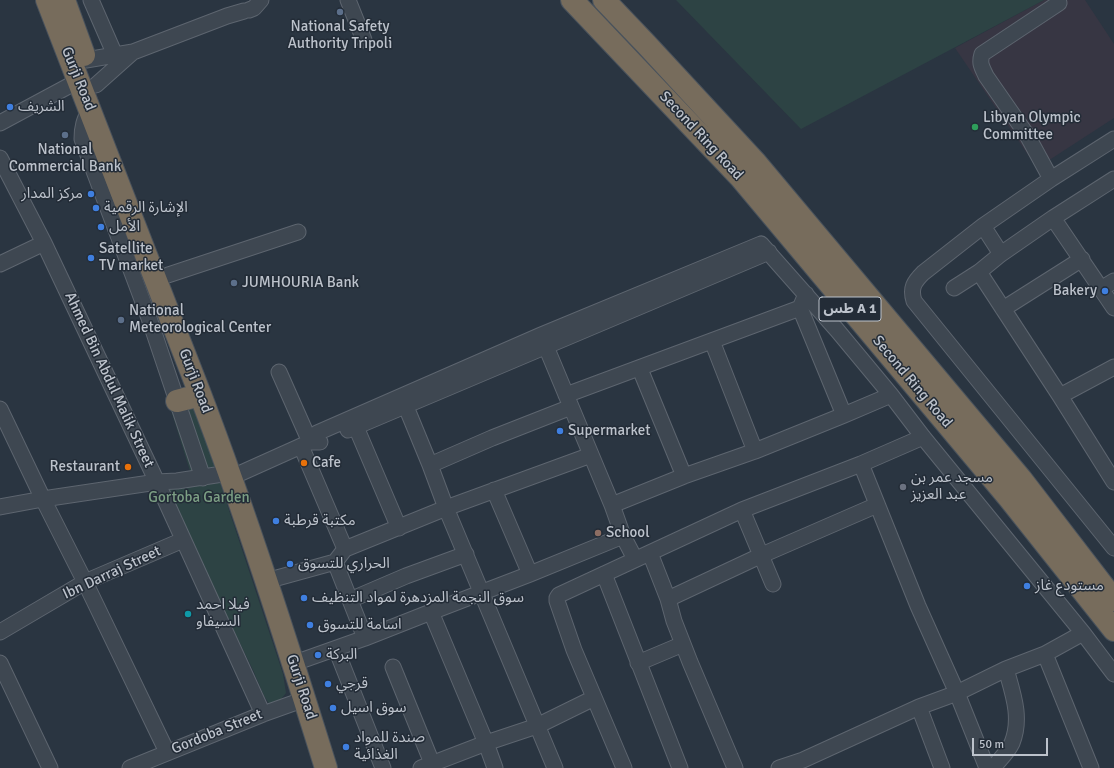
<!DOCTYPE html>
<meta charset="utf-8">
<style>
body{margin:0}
#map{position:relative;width:1114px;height:768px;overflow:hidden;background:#2a3541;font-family:Signika,sans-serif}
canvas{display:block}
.scale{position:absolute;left:972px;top:738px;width:76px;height:18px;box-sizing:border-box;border:2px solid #bcc2cb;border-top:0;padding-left:5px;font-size:12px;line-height:14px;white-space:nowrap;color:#bcc2cb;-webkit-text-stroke:3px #232c37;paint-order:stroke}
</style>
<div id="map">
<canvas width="1114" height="768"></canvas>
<div class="scale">50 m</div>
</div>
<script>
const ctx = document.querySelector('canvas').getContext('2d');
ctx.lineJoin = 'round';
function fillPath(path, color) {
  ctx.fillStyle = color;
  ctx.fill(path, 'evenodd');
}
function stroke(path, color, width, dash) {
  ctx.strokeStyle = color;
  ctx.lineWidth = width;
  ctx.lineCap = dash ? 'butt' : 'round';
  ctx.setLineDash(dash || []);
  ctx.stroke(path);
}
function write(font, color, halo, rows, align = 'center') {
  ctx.font = font + ' Signika,"Noto Sans Arabic",sans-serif';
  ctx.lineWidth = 3;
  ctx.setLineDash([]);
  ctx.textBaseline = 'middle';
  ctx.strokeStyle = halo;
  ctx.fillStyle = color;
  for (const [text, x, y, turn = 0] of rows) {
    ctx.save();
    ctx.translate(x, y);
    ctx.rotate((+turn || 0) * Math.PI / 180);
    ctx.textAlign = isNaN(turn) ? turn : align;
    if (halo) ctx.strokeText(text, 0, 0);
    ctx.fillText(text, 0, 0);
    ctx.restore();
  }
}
fillPath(new Path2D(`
 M1044,0H1085L1114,44V118L1037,168L955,48Z`), '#373643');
fillPath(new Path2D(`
 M676,0H1044L801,129Z
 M194,404L283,674L286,693L277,704L270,705L264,696L253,670L203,567L162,476L190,471L170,407Z`), '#2d4344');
const minor = new Path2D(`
 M91,0L115,55
 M348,0L364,40
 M249,10L254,8L261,0
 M86,60L133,52L227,16L244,11
 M96,85L133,52
 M90,109C84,120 82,127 82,139L149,318L203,478
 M0,123L78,81
 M1114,139L1051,179L983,226L923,273C914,282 910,288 914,301L1114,548
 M0,158L44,243L157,482L263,714
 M1051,179L1027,135L986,76C982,67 979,64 982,54L1059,3
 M1053,218L1114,308
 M983,226L1001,254
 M0,264L44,243
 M979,272L1060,396L1114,482
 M168,275L298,232
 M954,288L979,272L1001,254L1053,218L1114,179
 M1101,289L1114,281
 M800,308L844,415
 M1003,309L1082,259
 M542,337L612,505L623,536L635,559
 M712,341L755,451
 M640,369L684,476
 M279,372L310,442
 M566,395L800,308L806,294
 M1060,396L1114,367
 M402,397L430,465L446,508L555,768
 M0,409L43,499L85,582L167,752
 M356,427L399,528
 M348,430L769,252
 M310,442L313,437L317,433L541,335L761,244L837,330L891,395L923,437L1083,633L1114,674
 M301,446L345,549
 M861,464L918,606L957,693L987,768
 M430,465L492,438L571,407
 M241,473L310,442H320
 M494,490L530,574
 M612,505L684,476L755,451L844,415L891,395
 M0,507L43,499L157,482L177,481L229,473
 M742,510L773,584
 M650,553L668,599L674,621L690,662L735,768
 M335,562L365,638
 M604,574L680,768
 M277,578L335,562L345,549L446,508L591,455
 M668,599L762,555L877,505
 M350,600L406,576L466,554
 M431,612L486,743L495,768
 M0,632L85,582L183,540
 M336,649L383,768
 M1045,654L1091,768
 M303,660L365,638L431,612L530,574L623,536
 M0,663L50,768
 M638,663L683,644
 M393,667L434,768
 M919,707L942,768
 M130,768L263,714L305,699
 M421,768L486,743L537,726L594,698
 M624,768L574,650L557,601V598L559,595L742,510L861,464L923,437
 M779,768L803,760L919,707L957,693L1006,669L1045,654L1083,633
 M993,768C999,760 1008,752 1012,743C1022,718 1013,694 1006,669`);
const highway = new Path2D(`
 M47,0C98,131 150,262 200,394C247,517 287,643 326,768
 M64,0L84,55
 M572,0L741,178L1009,498L1114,630
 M604,0L646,44L756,163L1021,479L1114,600
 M177,401L200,395`);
stroke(minor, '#5d656f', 17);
stroke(highway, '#49525c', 24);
stroke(minor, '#3e4751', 15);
stroke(highway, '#776c5c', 22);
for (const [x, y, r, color] of [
 [340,12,4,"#5c6f8a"],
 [10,107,4,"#3f7fe0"],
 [975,127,4,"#2e9e5b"],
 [65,135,4,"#5c6f8a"],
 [91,194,4,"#3f7fe0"],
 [96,208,4,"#3f7fe0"],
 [101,227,4,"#3f7fe0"],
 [91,258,4,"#3f7fe0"],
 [234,283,4,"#5c6f8a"],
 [1105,291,4,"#3f7fe0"],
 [121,320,4,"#5c6f8a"],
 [560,431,4,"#3f7fe0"],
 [304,463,4,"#e8710a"],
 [128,467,4,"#e8710a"],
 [903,487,4,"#6b7280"],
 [276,521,4,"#3f7fe0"],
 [598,533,4,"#8d6e63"],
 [290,564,4,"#3f7fe0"],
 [1027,586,4,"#3f7fe0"],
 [304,598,4,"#3f7fe0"],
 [188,614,4,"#0f9aa8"],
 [310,625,4,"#3f7fe0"],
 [318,655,4,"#3f7fe0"],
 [328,684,4,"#3f7fe0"],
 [333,708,4,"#3f7fe0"],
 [346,747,4,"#3f7fe0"]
]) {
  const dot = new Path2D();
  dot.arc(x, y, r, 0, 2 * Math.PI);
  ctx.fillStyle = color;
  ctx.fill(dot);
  stroke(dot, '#232c37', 1.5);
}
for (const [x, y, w] of [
 [850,309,62]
]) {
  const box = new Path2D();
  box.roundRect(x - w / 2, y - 12, w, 24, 3);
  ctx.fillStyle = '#232c37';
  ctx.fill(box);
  stroke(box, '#bcc2cb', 1);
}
write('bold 14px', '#bcc2cb', null, [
 ["طس A 1",850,309]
]);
write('15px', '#bcc2cb', '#232c37', [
 ["National Safety",340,27,"center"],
 ["Authority Tripoli",340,44,"center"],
 ["الشريف",18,107],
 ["Libyan Olympic",983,118],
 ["Committee",983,135],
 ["National",65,150,"center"],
 ["Commercial Bank",65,167,"center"],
 ["مركز المدار",83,194,"right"],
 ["الإشارة الرقمية",104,208],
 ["الأمل",109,227],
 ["Satellite",99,249],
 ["TV market",99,266],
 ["JUMHOURIA Bank",242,283],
 ["Bakery",1097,291,"right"],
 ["National",129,311],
 ["Meteorological Center",129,328],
 ["Supermarket",568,431],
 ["Cafe",312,463],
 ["Restaurant",120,467,"right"],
 ["مسجد عمر بن",911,478],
 ["عبد العزيز",911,495],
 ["مكتبة قرطبة",284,521],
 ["School",606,533],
 ["الحراري للتسوق",298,564],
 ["مستودع غاز",1035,586],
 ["سوق النجمة المزدهرة لمواد التنظيف",312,598],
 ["فيلا احمد",196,605],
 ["السيفاو",196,622],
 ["اسامة للتسوق",318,625],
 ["البركة",326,655],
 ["قرجي",336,684],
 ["سوق اسيل",341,708],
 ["صندة للمواد",354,738],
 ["الغذائية",354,755]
], 'left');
write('15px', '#bcc2cb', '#232c37', [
 ["Gurji Road",78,79,68],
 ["Second Ring Road",701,136,47],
 ["Ahmed Bin Abdul Malik Street",109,380,65],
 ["Gurji Road",195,381,69],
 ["Second Ring Road",912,382,50],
 ["Ibn Darraj Street",112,573,-25],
 ["Gurji Road",301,687,72],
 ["Gordoba Street",217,732,-22]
]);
write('15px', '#7c9f84', '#232c37', [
 ["Gortoba Garden",199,498]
]);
</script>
